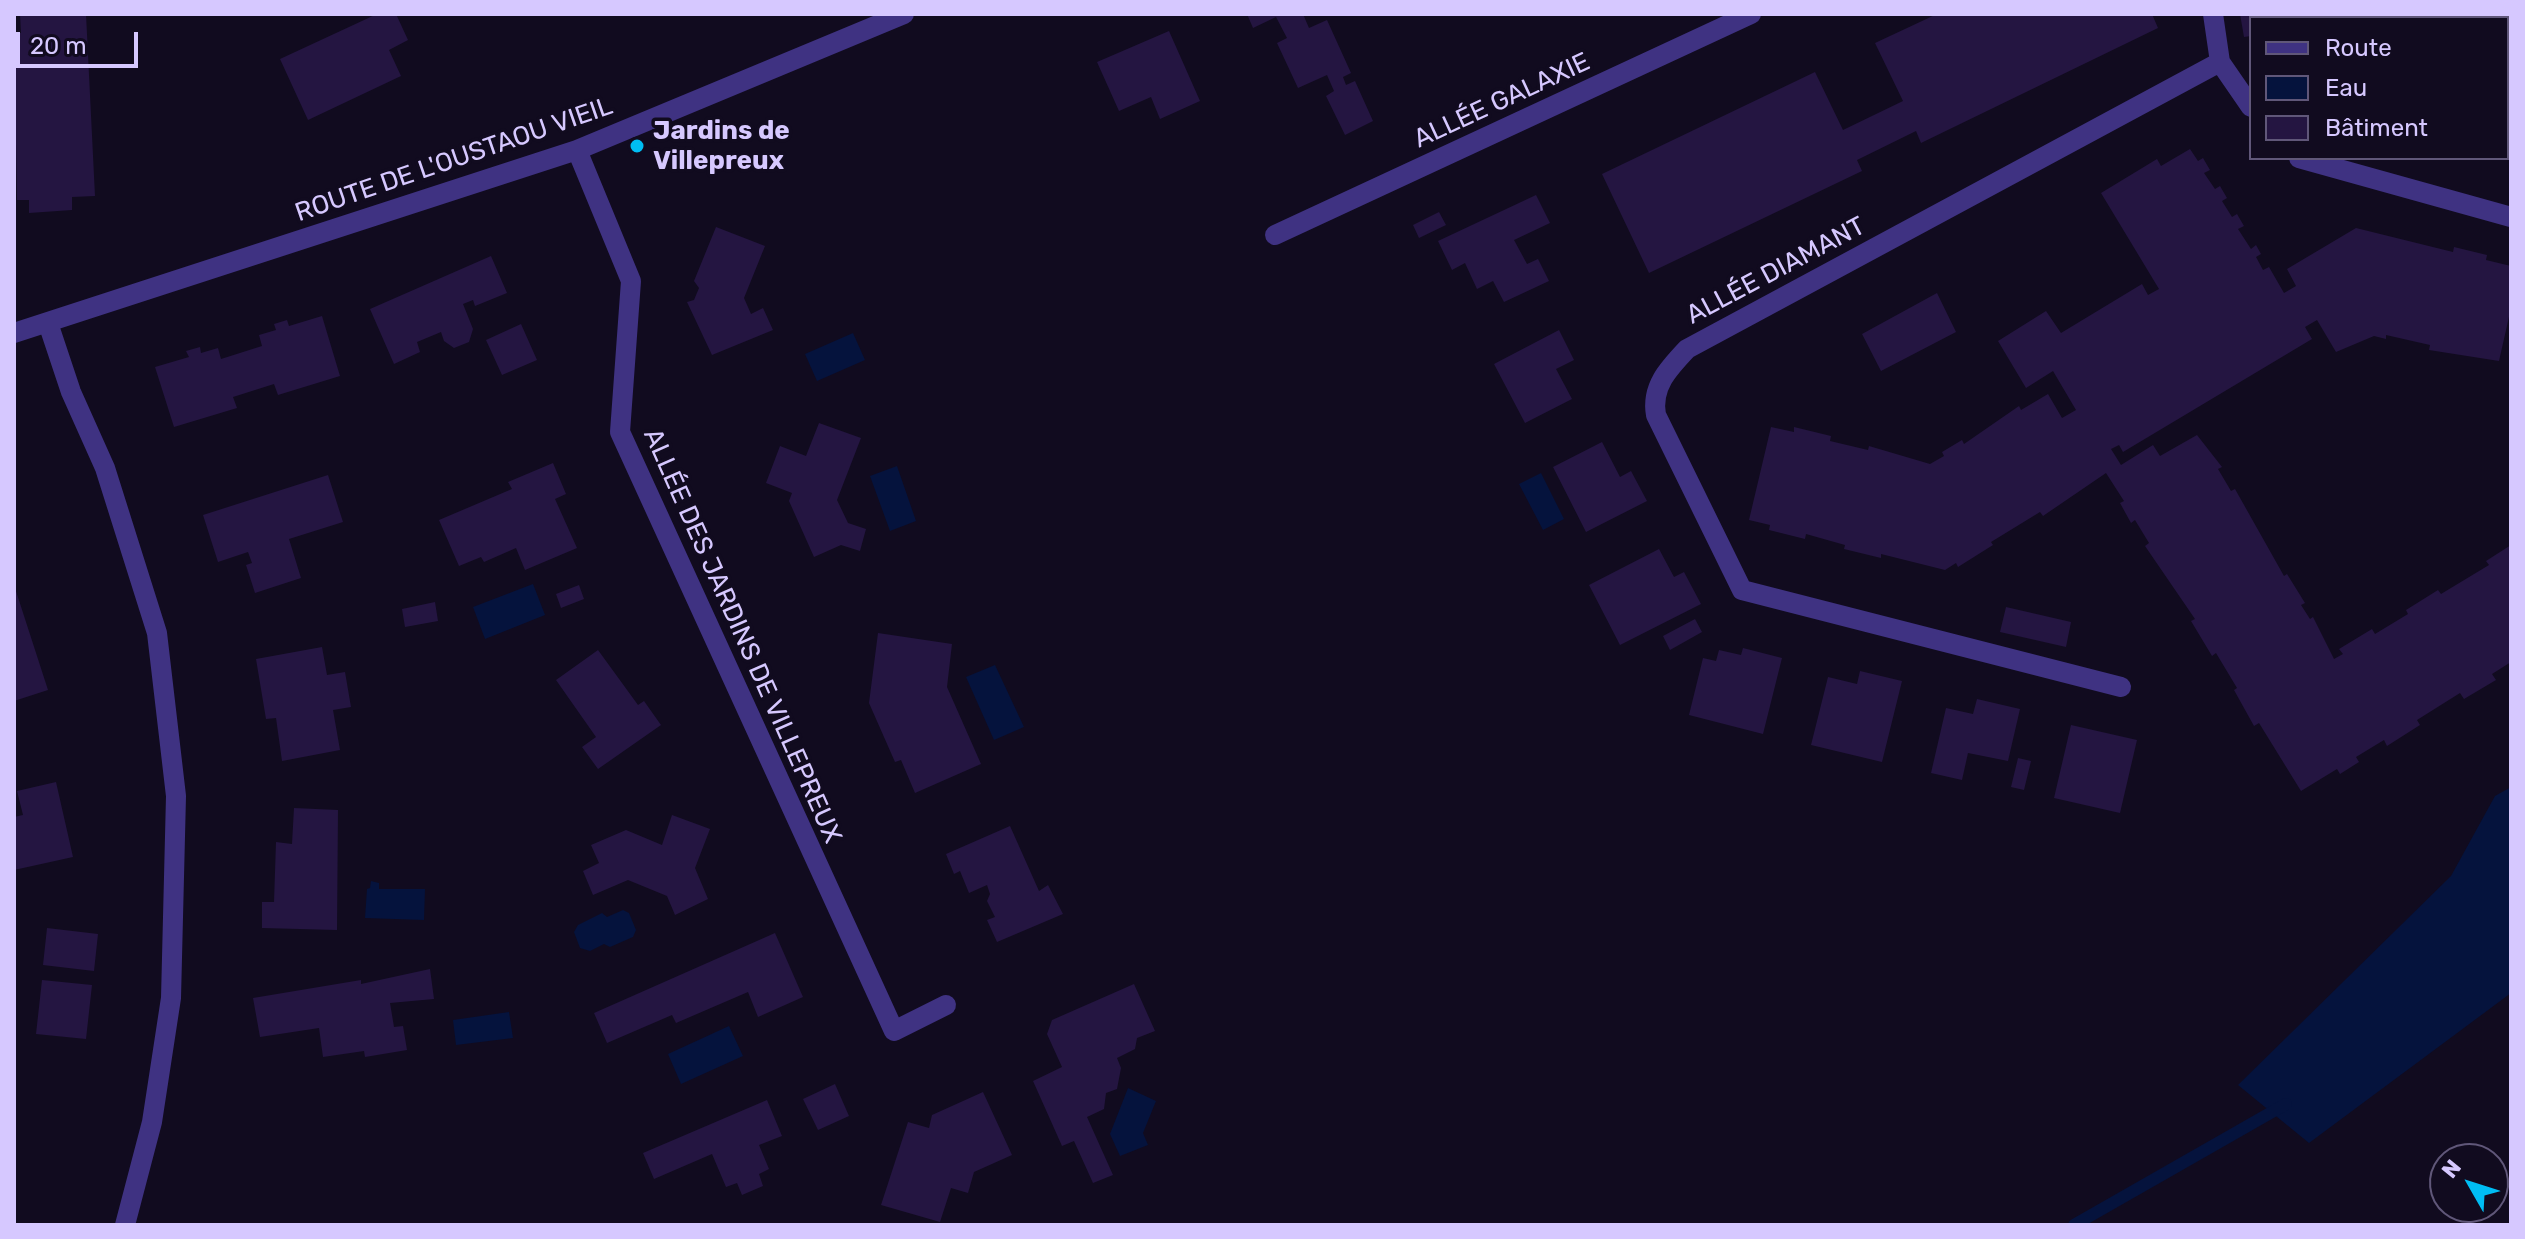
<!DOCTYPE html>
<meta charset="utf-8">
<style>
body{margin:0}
#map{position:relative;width:2525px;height:1239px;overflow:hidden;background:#110b1f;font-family:Rubik,sans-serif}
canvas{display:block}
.frame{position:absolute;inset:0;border:16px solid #d6c8ff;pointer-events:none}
.legend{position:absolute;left:2249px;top:16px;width:260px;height:144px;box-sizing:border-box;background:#110b1f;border:2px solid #605779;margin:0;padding:10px 14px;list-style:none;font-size:24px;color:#d6c8ff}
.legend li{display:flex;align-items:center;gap:16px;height:40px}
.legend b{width:40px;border:2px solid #605779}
.north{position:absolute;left:2429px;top:1143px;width:80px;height:80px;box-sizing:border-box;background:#110b1f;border:2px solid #605779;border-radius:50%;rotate:309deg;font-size:22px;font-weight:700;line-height:32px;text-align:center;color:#d6c8ff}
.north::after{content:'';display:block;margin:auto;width:28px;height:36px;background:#00bdf3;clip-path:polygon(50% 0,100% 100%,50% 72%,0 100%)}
.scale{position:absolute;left:16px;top:32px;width:122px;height:36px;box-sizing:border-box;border:4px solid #d6c8ff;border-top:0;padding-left:10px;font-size:24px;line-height:28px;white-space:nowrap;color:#d6c8ff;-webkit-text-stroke:6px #110b1f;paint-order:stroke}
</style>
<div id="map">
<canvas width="2525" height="1239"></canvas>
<div class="frame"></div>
<ul class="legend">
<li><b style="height:10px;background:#3f3282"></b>Route</li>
<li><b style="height:22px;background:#05133d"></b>Eau</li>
<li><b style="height:22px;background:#241541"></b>Bâtiment</li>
</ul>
<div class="north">N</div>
<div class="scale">20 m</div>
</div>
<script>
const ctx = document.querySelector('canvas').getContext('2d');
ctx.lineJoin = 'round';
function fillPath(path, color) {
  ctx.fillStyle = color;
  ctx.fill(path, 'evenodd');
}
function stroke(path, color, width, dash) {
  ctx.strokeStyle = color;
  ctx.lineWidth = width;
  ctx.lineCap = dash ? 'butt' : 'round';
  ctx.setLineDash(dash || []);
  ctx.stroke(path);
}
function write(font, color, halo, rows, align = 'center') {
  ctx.font = font + ' Rubik,sans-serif';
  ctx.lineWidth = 7;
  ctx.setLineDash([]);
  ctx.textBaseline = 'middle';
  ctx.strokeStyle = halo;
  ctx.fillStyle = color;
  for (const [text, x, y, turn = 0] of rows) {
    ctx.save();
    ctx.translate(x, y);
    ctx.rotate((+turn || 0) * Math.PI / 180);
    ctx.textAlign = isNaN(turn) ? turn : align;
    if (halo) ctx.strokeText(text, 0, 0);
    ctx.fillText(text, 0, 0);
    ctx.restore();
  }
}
fillPath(new Path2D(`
 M853,333L865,360L817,381L805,354Z
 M897,466L916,521L890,531L870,476Z
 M1541,473L1564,519L1543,530L1519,484Z
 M533,584L545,615L485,639L473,607Z
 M995,665L1024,727L994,740L966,677Z
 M2511,787V993L2309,1143L2238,1085L2451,876L2495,796Z
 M371,881L379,883V889H425L424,920L365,918L367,889L370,888Z
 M623,910L629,913L636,930L633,937L610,947L604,944L590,951L580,948L574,932L578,925L602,913L607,917Z
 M509,1012L513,1038L456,1045L453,1020Z
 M729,1026L743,1056L681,1084L668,1054Z
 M1128,1088L1156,1101L1143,1133L1148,1145L1120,1156L1110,1134Z`), '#05133d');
stroke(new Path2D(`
 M2074,1225L2286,1104`), '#05133d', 12);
fillPath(new Path2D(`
 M20,14H86L95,196L72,197V210L29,213V200H17L14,33H21Z
 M377,14H396L408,40L389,50L401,76L308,120L280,59Z
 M1247,14H1303L1309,28L1327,20L1351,73L1343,77L1346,85L1355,81L1373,121L1345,135L1326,96L1334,91L1327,75L1298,88L1277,43L1287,38L1276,17L1253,28Z
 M1937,14H2152L2158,28L1921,143L1916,131L1857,160L1862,171L1649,273L1602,174L1815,72L1843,130L1903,101L1875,43Z
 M2240,14H2283L2284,18H2251V36L2244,37Z
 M1169,31L1200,101L1160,119L1151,97L1119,111L1097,62Z
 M2190,149L2198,161L2203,158L2210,170L2204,173L2215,189L2220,186L2227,198L2222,201L2232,217L2237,214L2244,226L2238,229L2251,249L2256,245L2261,254L2256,257L2263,270L2269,267L2284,293L2296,286L2287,269L2356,228L2453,252L2454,247L2487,255L2486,260L2511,266V308L2499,361L2429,350L2430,345L2386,335V339L2374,336L2336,352L2317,320L2305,327L2312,339L2123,452L2119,445L2111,449L2121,465L2153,445L2160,456L2197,435L2222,467L2218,469L2231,491L2235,489L2284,576L2287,574L2305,603L2301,605L2310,619L2313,617L2334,659L2343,654L2339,649L2372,629L2375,634L2408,614L2406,610L2438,590L2441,594L2489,565L2486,561L2511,545V662L2492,674L2496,680L2464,699L2460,693L2417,720L2420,725L2387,746L2384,740L2356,757L2359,762L2340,774L2337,769L2301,791L2259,723L2254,726L2234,690L2237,688L2216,653L2212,656L2191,621L2195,619L2145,546L2149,543L2135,520L2131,523L2120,503L2124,501L2106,473L2043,516L2040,512L1991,542L1993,545L1958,567L1956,563L1945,570L1881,554V558L1844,549L1845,545L1806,534L1805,539L1769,530L1770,525L1749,520L1771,427L1794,432V427L1831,436L1830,441L1868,450L1869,446L1930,464L1944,456L1942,452L1962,440L1964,444L2019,406L2021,410L2048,394L2062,418L2076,410L2053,371L2026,388L1998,341L2046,311L2061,333L2142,284L2148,295L2159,289L2101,193L2157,159L2161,166Z
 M1536,195L1550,223L1514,240L1527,264L1538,259L1549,281L1504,302L1493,281L1477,289L1465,263L1452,270L1438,241Z
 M1439,212L1446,225L1419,238L1413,225Z
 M716,227L765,246L744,298L751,314L763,308L773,330L712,355L687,302L694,300L699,288L694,281Z
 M491,256L507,293L475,306L473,300L463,304L473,329L469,342L454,348L444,341L441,332L417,342L420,352L394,364L370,309Z
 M1937,293L1956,332L1881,371L1862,334Z
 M322,316L340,376L278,395L274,384L233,397L237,408L174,427L155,367L189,357L186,351L200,347L201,353L218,348L221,359L262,346L259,335L276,330L274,324L287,320L289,326Z
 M521,324L537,360L502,375L486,340Z
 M1559,330L1574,360L1556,369L1572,399L1525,423L1494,364Z
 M819,423L861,438L837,500L848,523L866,529L860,551L841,545L814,557L789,501L792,493L766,483L780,446L806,456Z
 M1602,442L1620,477L1631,471L1647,501L1586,532L1553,467Z
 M553,463L566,494L555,499L577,548L525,570L516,548L484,562L481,557L459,566L439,520L512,489L508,482Z
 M328,475L343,522L289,539L301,578L255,593L246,565L252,563L248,552L218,562L203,515Z
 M1659,549L1674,577L1684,572L1701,604L1620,645L1589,585Z
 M14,585L48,690L14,701Z
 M579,585L584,599L561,608L556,594Z
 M435,602L438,621L405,627L402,609Z
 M2006,607L2071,622L2066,647L2000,632Z
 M1695,619L1702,632L1670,650L1663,636Z
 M878,633L952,644L947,687L981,764L915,793L901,760L895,762L869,703Z
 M322,647L327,675L345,672L351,707L333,710L340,750L282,761L276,718L266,719L256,659Z
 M1743,648L1782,658L1763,734L1689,715L1703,658L1716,661L1719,650L1741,655Z
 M598,650L638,705L644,701L661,725L598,769L582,747L596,737L556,680Z
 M1860,671L1902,681L1882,762L1811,745L1828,677L1857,684Z
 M1977,699L2020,709L2008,761L1968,753L1962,780L1931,773L1946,708L1973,714Z
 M2071,725L2137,740L2120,813L2054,798Z
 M2018,758L2031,761L2024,790L2011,787Z
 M56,782L73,857L14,870V817L23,815L17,791Z
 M294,808L338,810L337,930L262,928V902H274L276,842L292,844Z
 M672,815L710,829L695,868L708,899L675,915L667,896L628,880L593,895L583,871L599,863L591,845L626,830L662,845Z
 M1010,826L1039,891L1048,885L1063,914L997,942L987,920L995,917L987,901L990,894L987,885L969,893L960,871L954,874L946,854Z
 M47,928L98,934L94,971L43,965Z
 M775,933L803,997L758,1017L748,992L676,1023L672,1015L607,1043L594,1013Z
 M430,969L434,999L390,1003L394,1027L403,1026L407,1050L365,1057L364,1051L323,1057L319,1028L260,1037L253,998L361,980V984Z
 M42,980L92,985L86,1039L36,1034Z
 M1134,984L1155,1031L1137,1038L1135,1049L1117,1058L1121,1068L1117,1089L1106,1093L1104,1109L1087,1117L1113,1175L1093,1183L1074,1141L1062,1146L1033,1081L1062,1067L1047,1034L1052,1020Z
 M835,1084L849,1116L818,1130L803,1099Z
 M983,1092L1012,1155L974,1172L968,1193L951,1188L940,1222L881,1205L908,1122L929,1128L932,1115Z
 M767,1100L782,1136L759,1145L769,1169L759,1174L763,1186L742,1195L737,1183L726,1187L712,1154L654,1179L643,1153Z`), '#241541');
stroke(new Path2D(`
 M2213,14L2220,62L2251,107
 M577,150L631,281L620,432L894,1031L946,1005
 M2299,158L2511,217
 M1275,235L1751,14
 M48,323L71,392L105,468L157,633L176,796L171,998L152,1122L125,1225
 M14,333L577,150L904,14
 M2121,687L1742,590L1656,415C1651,387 1668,369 1687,349L2220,62`), '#3f3282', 20);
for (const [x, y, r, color] of [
 [637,146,8,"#00bdf3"]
]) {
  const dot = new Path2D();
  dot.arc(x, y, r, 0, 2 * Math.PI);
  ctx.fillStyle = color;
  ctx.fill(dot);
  stroke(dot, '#110b1f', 3);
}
write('26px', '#d6c8ff', '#110b1f', [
 ["ALLÉE GALAXIE",1502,101,-25],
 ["ROUTE DE L'OUSTAOU VIEIL",454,160,-19],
 ["ALLÉE DIAMANT",1776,271,-28],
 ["ALLÉE DES JARDINS DE VILLEPREUX",742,636,66]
]);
write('bold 26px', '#d6c8ff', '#110b1f', [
 ["Jardins de",653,131],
 ["Villepreux",653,161]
], 'left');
</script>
